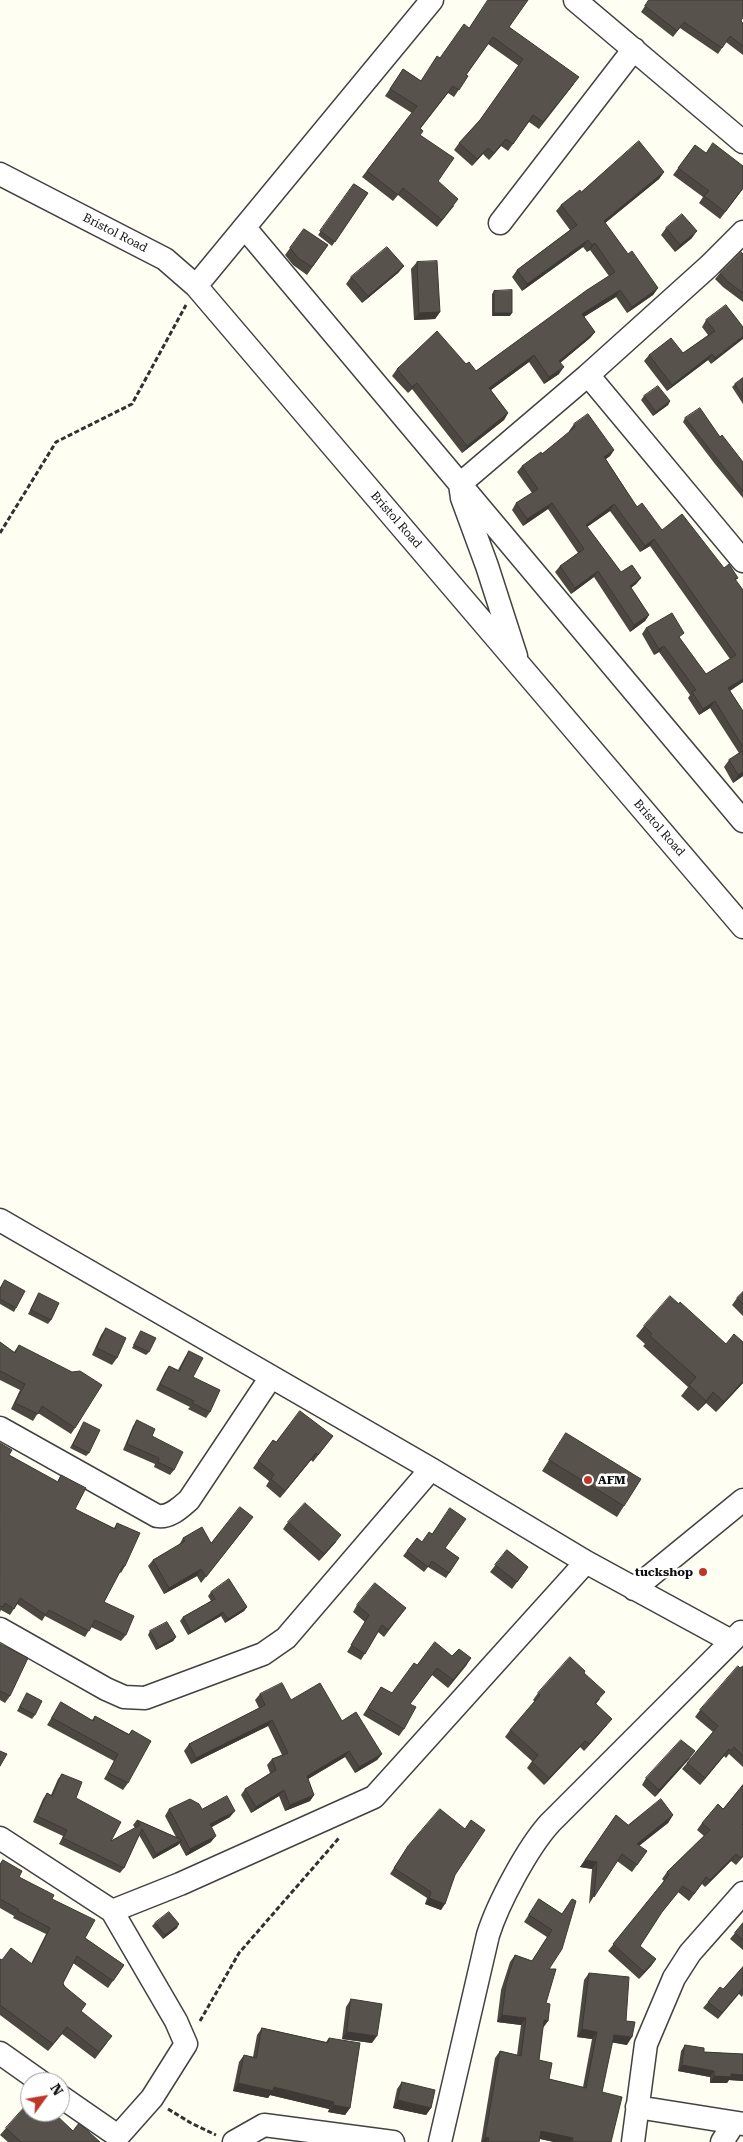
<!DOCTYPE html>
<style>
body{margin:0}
#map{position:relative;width:743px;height:2142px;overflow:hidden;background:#fefef2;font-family:"Roboto Serif",serif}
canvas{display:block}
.north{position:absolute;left:20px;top:2072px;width:50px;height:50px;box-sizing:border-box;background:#fff;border:1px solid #9f9f9f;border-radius:50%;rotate:58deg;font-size:14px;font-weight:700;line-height:20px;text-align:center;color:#0f0f0f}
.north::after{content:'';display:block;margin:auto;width:18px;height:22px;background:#bb382b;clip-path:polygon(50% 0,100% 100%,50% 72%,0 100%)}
</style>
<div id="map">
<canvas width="743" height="2142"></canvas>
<div class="north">N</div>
</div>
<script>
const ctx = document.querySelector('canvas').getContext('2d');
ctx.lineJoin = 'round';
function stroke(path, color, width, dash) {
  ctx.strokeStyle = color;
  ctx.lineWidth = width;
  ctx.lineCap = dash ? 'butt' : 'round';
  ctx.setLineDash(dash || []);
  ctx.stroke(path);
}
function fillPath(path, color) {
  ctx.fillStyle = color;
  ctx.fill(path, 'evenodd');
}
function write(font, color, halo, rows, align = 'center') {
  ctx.font = font + ' "Roboto Serif",serif';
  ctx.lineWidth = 5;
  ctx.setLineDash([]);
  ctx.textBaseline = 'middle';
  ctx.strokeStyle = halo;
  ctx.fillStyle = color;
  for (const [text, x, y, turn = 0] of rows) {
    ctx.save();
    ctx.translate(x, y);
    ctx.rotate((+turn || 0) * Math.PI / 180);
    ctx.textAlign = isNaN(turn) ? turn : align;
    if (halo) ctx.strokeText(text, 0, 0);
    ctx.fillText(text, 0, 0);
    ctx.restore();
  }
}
const minor = new Path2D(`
 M575,0L743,142
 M0,174L165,259L196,286L743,927
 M500,223L634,49
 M245,228L743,821
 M196,286L432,0
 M588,375L743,561
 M516,656L487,566L462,498L460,484L588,375L709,266L743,232
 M0,1220L431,1469L586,1562L731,1641
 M0,1428L157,1516C170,1518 181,1507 189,1500L271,1377
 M634,1589L743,1500
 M0,1629L106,1689L124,1697L145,1698L263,1654L286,1638L431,1469
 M0,1838L112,1911L176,2021L186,2044L152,2098L120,2134L112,2132L60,2096
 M112,1911L180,1884L374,1797L586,1562
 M0,2053L41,2082
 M637,2107L743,2124
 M234,2142L264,2125L393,2142
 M440,2142L488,1935C498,1903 528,1847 550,1823L741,1632
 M633,2142L646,2044L674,1978L690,1953L743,1893
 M722,2142L734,2123`);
stroke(minor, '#424242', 25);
stroke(new Path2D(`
 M0,533L56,442L132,404L186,305
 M200,2021L239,1953L339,1838
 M168,2109L191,2123L216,2135`), '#313131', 3, [5, 2.5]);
stroke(minor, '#fff', 22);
fillPath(new Path2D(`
 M649,0L741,21L743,23V55L726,42L718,54L680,28L673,37L641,12Z
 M509,27L574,84L539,129L529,122L508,151L501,146L489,160L483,154L472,166L454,150L459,143L480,120L519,66L488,44L466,75L468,76L454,97L448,93L421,128L420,135L438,181L454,206L437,227L398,195L393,201L362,177L412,113L385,96L403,69L421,81L440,58L469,28Z
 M695,145L743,189L720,219L699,203L703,197L673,175Z
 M664,172L659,179L605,223L628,254L658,288L653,295L627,313L616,297L584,317L595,332L590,338L560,363L559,374L544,384L529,362L491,390L508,413L504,420L462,453L412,389L408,393L392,376L397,369L466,364L476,371L609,276L590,250L587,252L583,247L522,291L512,277L517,270L570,230L556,211L561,205L581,192Z
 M354,184L368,193L332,246L318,235Z
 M666,228L692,238L675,252L661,235Z
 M304,229L328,245L307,275L293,265L285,255Z
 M743,254V302L723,287L715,279L720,273Z
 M417,262L440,312L435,319L414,320L411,269Z
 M404,266L398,273L362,303L346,284L351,277Z
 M494,291L510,316H492V294Z
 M706,320L743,327L711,364L708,360L667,391L644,361L649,355L683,353L708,335L702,327Z
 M743,378V404L732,387L735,384Z
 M644,396L670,401L668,405L653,416L641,400Z
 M685,418L720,437L743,462V498L715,464L683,422Z
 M574,424L614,450L610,456L606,459L637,507L662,530L724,568L738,578L736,580L743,682L730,691L743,711V776L733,783L724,767L729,760L739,753L710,708L699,715L688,698L690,695L659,652L654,655L642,634L646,628L680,639L706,674L730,659L650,546L640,552L610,511L587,527L621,572L641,578L636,584L631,588L649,615L645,621L630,632L594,577L571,594L555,572L560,566L578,553L548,509L523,526L512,510L516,503L532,493L517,472L522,466L542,454L570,432L569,431Z
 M5,1280L16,1308L14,1312L0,1304V1288Z
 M743,1292V1316L732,1305L737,1298Z
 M39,1293L51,1320L48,1324L28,1314Z
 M644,1326L743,1383L716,1412L706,1403L698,1411L681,1396L688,1387L643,1346L645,1344L636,1336Z
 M106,1328L117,1358L112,1365L92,1355L101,1335Z
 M141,1331L149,1352L146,1355L132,1348Z
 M0,1342L14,1352L19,1345L75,1428L71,1434L38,1413L33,1421L11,1409L20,1390L0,1380Z
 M189,1351L193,1377L210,1412L206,1418L188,1409L190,1407L156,1390L165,1372L169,1366L178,1370L185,1357Z
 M137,1420L174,1470L170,1475L154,1467L155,1464L123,1450L133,1426Z
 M84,1422L89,1453L86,1456L70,1448Z
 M566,1433L624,1506L617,1517L542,1471Z
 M333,1436L313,1462L311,1460L280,1498L266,1486L269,1481L253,1468L273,1440L276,1442Z
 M0,1443L9,1455L57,1482L61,1475L75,1509L114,1528L117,1523L125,1566L121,1573L120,1572L104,1602L126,1635L121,1641L91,1627L85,1637L45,1616L42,1621L17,1604L10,1615L1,1610L0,1612Z
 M288,1522L336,1542L319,1561L283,1529Z
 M248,1524L201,1583L197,1576L164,1594L148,1566L153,1560L179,1545L183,1538L211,1543Z
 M417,1538L422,1542L445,1548L459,1558L446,1578L428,1567L424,1572L403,1556Z
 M507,1550L528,1567L512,1589L490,1572Z
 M211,1592L247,1607L244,1611L225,1623L221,1616L188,1635L180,1621L183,1617L211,1601L208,1596Z
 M357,1605L406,1608L384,1637L378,1632L361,1660L347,1652L365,1622L353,1612Z
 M150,1631L176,1637L173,1641L156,1650L148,1635Z
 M0,1644L10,1696L5,1703L0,1700Z
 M452,1656L471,1658L448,1688L432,1675L410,1704L404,1729L399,1736L363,1715L381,1687L392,1693L417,1665Z
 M743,1666V1767L729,1754L726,1758L724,1756L700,1785L682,1769L687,1763L713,1732L695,1717L700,1710Z
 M584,1673L600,1699L596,1704L607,1725L584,1751L580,1747L544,1785L527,1768L532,1761L505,1737L510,1730L535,1702L533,1700L538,1693Z
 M27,1693L35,1715L32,1719L17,1711Z
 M260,1694L291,1700L342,1721L382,1754L377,1760L355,1773L345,1757L308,1779L314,1795L310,1801L285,1811L279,1796L251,1813L241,1795L245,1789L270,1773L267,1765L272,1759L282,1755L268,1726L191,1764L184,1751L189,1744L259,1708L255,1700Z
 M61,1702L92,1720L95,1716L129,1734L132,1730L128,1783L123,1790L104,1779L114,1761L47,1725Z
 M690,1758L655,1797L642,1785L646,1778Z
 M62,1774L76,1798L111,1841L135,1828L133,1825L137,1820L176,1837L165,1816L169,1809H202L230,1817L211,1827V1842L186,1856L179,1843L178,1845L153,1859L139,1835L124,1868L120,1873L59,1844L63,1836L33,1822L43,1799L47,1793L51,1795L58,1779Z
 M743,1785V1825L742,1826L743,1857L736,1865L731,1861L705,1887L702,1884L689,1901L678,1892L659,1916L640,1946L656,1959L651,1966L639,1979L608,1951L664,1881L662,1879L667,1872L704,1836L697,1830L702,1823L723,1809Z
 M616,1815L628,1825L673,1815L668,1823L639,1846L647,1851L632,1872L617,1861L589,1904L592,1869L580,1867Z
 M408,1846L455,1875L441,1910L425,1904L427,1898L390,1874Z
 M3,1860L19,1877L52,1899L85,1938L124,1965L108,1988L73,1963L63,1983L81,2011L107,2043L95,2059L62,2034L48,2051L0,2015V1959L2,1960L31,1964L46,1934L13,1918L14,1916L0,1908V1864Z
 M539,1899L562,1914L549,1969L546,2003L548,2021L543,2027L539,2060L549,2079L583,2087L592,2039L577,2037L584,1980L589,1973L626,2021L627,2045L612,2042L602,2092L611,2142H554L540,2139L539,2142H481L495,2058L500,2051L517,2055L521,2025L497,2022L501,1990L510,1962L515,1955L532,1961L547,1937L524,1922Z
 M155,1923L177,1928L163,1939L152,1926Z
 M743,1923V1950L730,1939Z
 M743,1967V1995L742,1997L739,1994L718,2019L703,2008L708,2002L723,1989Z
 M351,1999L372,2043L342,2039L346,2007Z
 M262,2028L326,2042L329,2038L350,2108L345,2115L328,2112L329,2109L270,2095L268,2098L233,2091L239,2062L244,2055L253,2057L257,2035Z
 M685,2045L704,2052L743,2054V2081L729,2080L727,2083H710V2077L678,2071L681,2051Z
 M402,2082L431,2108L426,2115L393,2108L397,2089Z
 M6,2128L100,2142H8L0,2135Z`), '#4c4741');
fillPath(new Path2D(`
 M506,139L501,146L489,160L494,153Z
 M488,148L483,154L472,166L477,159Z
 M664,172L659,179L599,228L604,221Z
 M697,231L692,238L675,252L680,245Z
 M588,240L583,247L522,291L527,284Z
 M595,243L590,250L587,252L592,245Z
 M404,266L398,273L362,303L368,296Z
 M658,288L653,295L627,313L632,307Z
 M620,290L616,297L577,321L582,314Z
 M440,312L435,319L414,320L419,313Z
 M494,313H512L510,316H492Z
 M595,332L590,338L554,368L559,361Z
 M743,336V339L711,364L715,358Z
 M712,354L708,360L667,391L672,385Z
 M534,355L529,362L484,395L489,388Z
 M564,367L559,374L544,384L549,377Z
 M417,383L412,389L408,393L412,387Z
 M670,401L668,405L653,416L656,412Z
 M508,413L504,420L462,453L467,446Z
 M614,450L610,456L600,463L604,457Z
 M552,503L548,509L523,526L527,519Z
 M614,504L610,511L581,531L586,525Z
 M654,539L650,546L640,552L645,546Z
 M598,571L594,577L571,594L575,588Z
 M641,578L636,584L625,592L630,586Z
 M649,615L645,621L630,632L634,625Z
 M664,646L659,652L654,655L659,649Z
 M743,679V682L724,694L728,688Z
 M715,701L710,708L699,715L703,709Z
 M743,772V776L733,783L738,775Z
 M743,1381V1383L716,1412L724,1402Z
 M713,1392L706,1403L698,1411L706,1401Z
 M316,1453L311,1460L280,1498L285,1491Z
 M341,1535L336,1542L319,1561L324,1554Z
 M201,1569L197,1576L164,1594L169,1588Z
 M247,1607L244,1611L225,1623L228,1619Z
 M223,1612L221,1616L188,1635L191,1632Z
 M176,1637L173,1641L156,1650L159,1647Z
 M471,1658L466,1666L448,1688L453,1680Z
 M612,1719L607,1725L584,1751L589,1744Z
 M272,1720L268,1726L191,1764L196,1758Z
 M585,1741L580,1747L544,1785L549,1778Z
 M729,1749L724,1756L700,1785L705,1778Z
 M349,1751L345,1757L303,1782L307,1776Z
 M695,1751L690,1758L655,1797L659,1790Z
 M382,1754L377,1760L355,1773L359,1767Z
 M284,1790L279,1796L251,1813L256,1807Z
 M314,1795L310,1801L285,1811L290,1805Z
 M235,1811L230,1817L205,1831L210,1824Z
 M673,1815L668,1823L632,1851L637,1844Z
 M216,1836L211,1842L186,1856L190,1849Z
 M182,1840L178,1845L153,1859L156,1854Z
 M736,1854L731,1861L705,1887L710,1880Z
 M585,1860L597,1862L592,1869L580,1867Z
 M429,1898L445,1904L441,1910L425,1904Z
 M179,1924L177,1928L163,1939L165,1935Z
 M656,1959L651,1966L639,1979L644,1972Z
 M502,2015L526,2018L521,2025L497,2022Z
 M544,2020L548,2021L543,2028Z
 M67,2027L62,2034L48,2051L53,2044Z
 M582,2029L597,2032L592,2039L577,2037Z
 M347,2032L377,2036L372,2043L342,2039Z
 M614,2035L632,2037L627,2045L609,2042Z
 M682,2065L714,2071L710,2077L678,2071Z
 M731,2074L743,2075V2081L729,2080L727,2083H710L714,2076Z
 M238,2083L274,2087L334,2102L329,2109L270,2095L268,2098L233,2091Z
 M398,2100L431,2108L426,2115L393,2108Z
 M333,2105L350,2108L345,2115L328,2112Z
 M541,2131L573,2138L570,2142H554L536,2138Z
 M485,2137L489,2138L486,2142H482Z`), '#3e3935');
const building = new Path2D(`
 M488,0H528L509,27L579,77L543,122L533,115L513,144L506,139L494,153L488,148L477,159L459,143L480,120L523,59L493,37L466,75L468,76L459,90L453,86L420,128L423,131L420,135L454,158L438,181L458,199L442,220L403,188L398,195L367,171L417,106L390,89L403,69L421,81L437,56L440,58L464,24L469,28Z
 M649,0H743V17L741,21L743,23V46L730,36L722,48L684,22L677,31L645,6Z
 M639,141L664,172L604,221L628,254L632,251L658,288L632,307L620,290L582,314L595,332L559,361L564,367L549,377L534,355L489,388L508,413L467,446L417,383L412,387L397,369L437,331L466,364L469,362L476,371L587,290L615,272L595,243L592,245L588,240L527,284L517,270L577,225L561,205L580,190L581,192Z
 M713,143L743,166V188L725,212L704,196L709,191L678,168L695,145L706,153Z
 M354,184L368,193L335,242L320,231Z
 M682,214L697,231L680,245L666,228Z
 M304,229L328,245L312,267L298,258L290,248Z
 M387,247L404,266L368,296L351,277Z
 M741,252L743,254V293L727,281L720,273Z
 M437,261L440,312L419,313L417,262Z
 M512,290V313H494V291Z
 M726,305L743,327V336L715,358L712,354L672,385L649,355L671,338L683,353L715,331L706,320Z
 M743,378V397L735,384Z
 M658,386L670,401L656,412L644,396Z
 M700,408L720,437L722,435L743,462V491L718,460L685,418Z
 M588,414L614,450L604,457L637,507L642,503L662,530L682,514L724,568L729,564L738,578L735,579L743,590V679L728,688L743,711V747L715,701L703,709L692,692L696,690L664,646L659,649L646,628L672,613L684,633L679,637L706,674L736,655L654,539L645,546L614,504L586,525L621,572L632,565L641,578L630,586L649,615L634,625L598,571L575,588L560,566L584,549L552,503L527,519L516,503L538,489L522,466L541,452L542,454L575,427L574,424Z
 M743,751V772L738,775L729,760Z
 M5,1280L25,1291L16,1308L0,1299V1289Z
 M743,1292V1304L737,1298Z
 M39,1293L59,1303L51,1320L31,1310Z
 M670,1296L679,1304L680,1302L726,1344L734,1334L743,1342V1381L724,1402L713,1392L706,1401L689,1385L696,1377L650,1336L652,1334L644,1326Z
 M106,1328L126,1338L117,1358L97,1348Z
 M141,1331L156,1338L149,1352L134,1345Z
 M0,1342L15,1353L19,1345L72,1372L80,1371L102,1385L75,1428L42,1406L38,1414L15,1403L25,1384L0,1371Z
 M189,1351L203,1358L193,1377L220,1390L210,1412L192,1403L194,1401L160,1384L169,1366L179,1371Z
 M300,1411L333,1436L318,1455L316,1453L285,1491L271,1479L274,1474L258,1461L273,1440L276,1442Z
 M137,1420L155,1429L152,1436L183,1452L174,1470L158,1462L159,1458L127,1444Z
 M84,1422L100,1430L89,1453L73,1445Z
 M566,1433L641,1479L624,1506L549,1460Z
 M0,1443L12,1450L9,1455L58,1482L61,1475L86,1488L75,1509L115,1529L117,1523L140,1533L125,1566H123L104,1602L134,1616L126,1635L95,1620L89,1631L49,1610L46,1615L20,1598L14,1609L5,1603L3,1607L0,1606Z
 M305,1503L341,1535L324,1554L288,1522Z
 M240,1507L253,1517L206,1577L201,1569L169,1588L153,1560L185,1541L183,1538L202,1527L211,1543Z
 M450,1508L466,1519L445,1548L459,1558L449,1573L432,1561L428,1567L407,1551L417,1538L422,1542L429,1532L432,1534Z
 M507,1550L528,1567L517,1582L495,1565Z
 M229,1579L247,1607L228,1619L223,1612L191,1632L183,1617L215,1599L211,1592Z
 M375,1583L406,1608L388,1630L382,1625L365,1654L351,1645L369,1615L357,1605Z
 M167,1622L176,1637L159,1647L150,1631Z
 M435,1642L452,1656L459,1649L471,1658L453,1680L437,1668L410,1704L416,1707L404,1729L368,1708L381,1687L392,1693L414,1663L417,1665Z
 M0,1644L28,1658L10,1696L0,1691Z
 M570,1657L585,1671L584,1673L605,1692L595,1703L612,1719L589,1744L585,1741L549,1778L532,1762L538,1755L510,1730L540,1695L538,1693Z
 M738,1666L740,1668L743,1666V1756L734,1747L731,1751L729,1749L705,1778L687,1763L718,1726L700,1710Z
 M282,1683L291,1700L320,1683L342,1721L356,1712L382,1754L359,1767L349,1751L307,1776L314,1795L290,1805L284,1790L256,1807L245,1789L276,1770L272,1759L288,1753L272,1720L196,1758L189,1744L265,1705L260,1694Z
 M27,1693L42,1701L35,1715L20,1707Z
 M61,1702L93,1721L95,1716L129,1735L132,1730L151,1741L128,1783L108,1773L118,1754L52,1718Z
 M681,1740L695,1751L659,1790L646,1778Z
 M0,1751L7,1754L0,1766Z
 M62,1774L82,1782L76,1798L121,1822L111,1841L140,1825L137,1820L182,1840L156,1854L142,1829L124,1868L63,1838L67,1830L37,1816L47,1793L52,1796Z
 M743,1785V1824L742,1825L743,1827V1856L741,1858L736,1854L710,1880L706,1877L694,1894L683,1886L662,1912L640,1946L656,1959L644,1972L613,1944L669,1875L667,1872L710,1830L702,1823L718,1804L723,1809Z
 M227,1796L235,1811L210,1824L216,1836L190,1849L169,1809L190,1799L199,1804L202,1809Z
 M661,1799L673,1815L637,1844L647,1851L637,1865L622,1854L594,1897L597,1862L585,1860L616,1815L628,1825Z
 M440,1809L465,1829L471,1820L485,1830L455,1875L445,1904L429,1898L431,1892L394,1868L408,1846Z
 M3,1860L22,1871L19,1877L54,1895L52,1899L95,1920L85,1938L124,1965L113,1981L77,1956L63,1983L64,1986L86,2004L81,2011L112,2036L99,2052L67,2027L53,2044L0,2005V1959L2,1960L11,1948L32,1964L50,1928L18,1911V1909L0,1899V1865Z
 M539,1899L562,1914L572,1899L576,1901L562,1949L549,1969H556L546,2003L550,2004L548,2021L544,2020L539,2060L552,2063L549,2079L586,2088L597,2032L582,2029L589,1973L629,1977L626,2021L635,2022L632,2037L614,2035L602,2092L622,2097L611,2142H572L573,2138L541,2131L539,2142H488L489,2138L485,2137L500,2051L521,2056L526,2018L502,2015L506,1983L515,1955L532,1961L552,1930L529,1915Z
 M169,1912L179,1924L165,1935L155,1923Z
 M743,1923V1940L735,1933Z
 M743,1967V1988L722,2013L708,2002L720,1987L723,1989Z
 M351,1999L382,2004L377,2036L347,2032Z
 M262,2028L328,2043L329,2038L360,2043L350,2108L333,2105L334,2102L274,2087L273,2091L238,2083L244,2055L256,2058Z
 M685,2045L704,2048V2052L743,2054V2075L731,2074V2077L714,2076V2071L682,2065Z
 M402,2082L435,2090L431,2108L398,2100Z
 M30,2101V2112H53L73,2131L79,2123L100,2142H21L6,2128Z`);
fillPath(building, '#58524c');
stroke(building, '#3e3935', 1);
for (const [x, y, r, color] of [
 [588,1480,5,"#bb382b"],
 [703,1572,5,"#bb382b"]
]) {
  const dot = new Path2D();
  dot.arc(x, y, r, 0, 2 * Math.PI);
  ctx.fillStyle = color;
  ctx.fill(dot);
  stroke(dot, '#fff', 2);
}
write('12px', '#0f0f0f', '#fff', [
 ["Bristol Road",115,233,27],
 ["Bristol Road",396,520,49],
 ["Bristol Road",659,828,49]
]);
write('bold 12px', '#0f0f0f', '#fff', [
 ["AFM",598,1480],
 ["tuckshop",693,1572,"right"]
], 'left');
</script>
